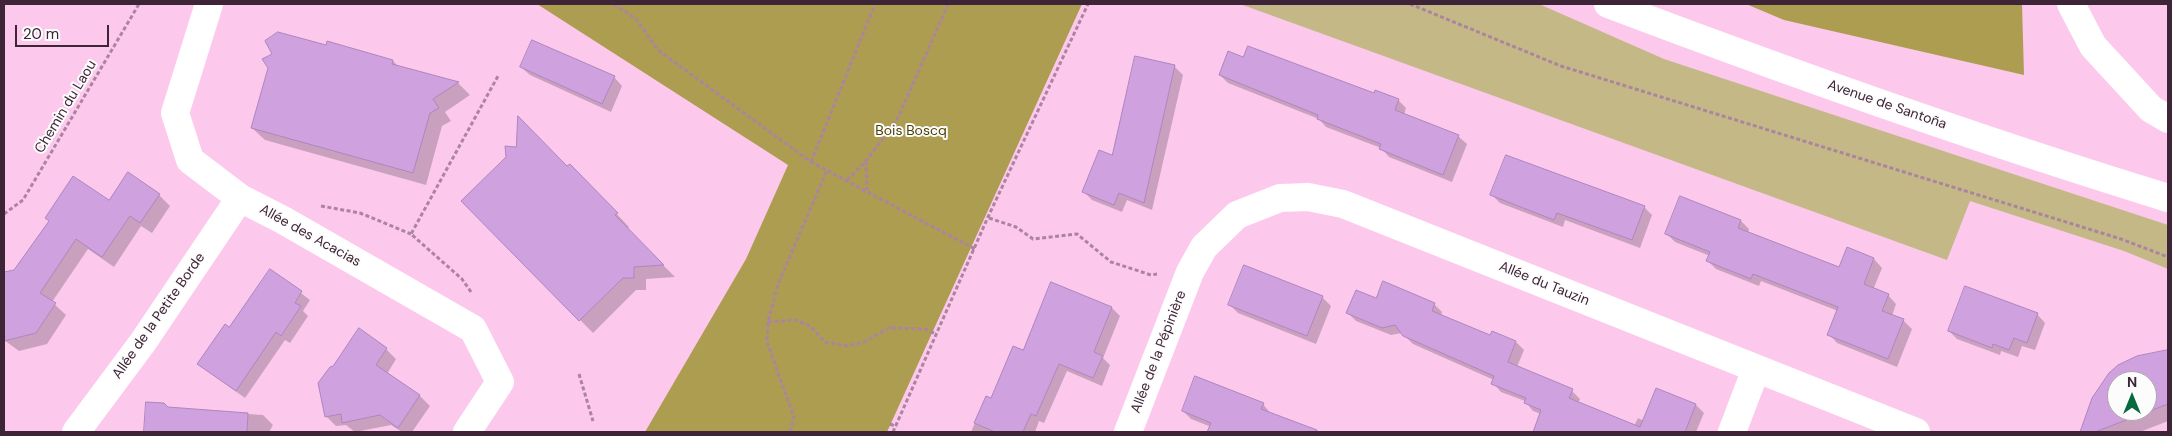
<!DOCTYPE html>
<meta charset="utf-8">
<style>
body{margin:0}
#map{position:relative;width:2172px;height:436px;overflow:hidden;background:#fcc9ed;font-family:"DM Sans",sans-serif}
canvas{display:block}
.frame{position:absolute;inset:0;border:5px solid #3d2436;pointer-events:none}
.north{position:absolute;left:2107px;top:371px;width:50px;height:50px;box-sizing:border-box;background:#fcfcfc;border:1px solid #b0a6ad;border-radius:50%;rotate:0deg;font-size:14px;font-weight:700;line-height:20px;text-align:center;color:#3d2436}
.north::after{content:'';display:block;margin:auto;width:18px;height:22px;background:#056a3f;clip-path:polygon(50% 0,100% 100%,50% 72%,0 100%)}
.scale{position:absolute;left:15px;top:25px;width:94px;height:22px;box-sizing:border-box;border:2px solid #3d2436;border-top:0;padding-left:6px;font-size:15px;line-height:18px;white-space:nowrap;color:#3d2436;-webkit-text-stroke:4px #fcfcfc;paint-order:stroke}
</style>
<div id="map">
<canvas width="2172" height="436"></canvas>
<div class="frame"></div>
<div class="north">N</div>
<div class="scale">20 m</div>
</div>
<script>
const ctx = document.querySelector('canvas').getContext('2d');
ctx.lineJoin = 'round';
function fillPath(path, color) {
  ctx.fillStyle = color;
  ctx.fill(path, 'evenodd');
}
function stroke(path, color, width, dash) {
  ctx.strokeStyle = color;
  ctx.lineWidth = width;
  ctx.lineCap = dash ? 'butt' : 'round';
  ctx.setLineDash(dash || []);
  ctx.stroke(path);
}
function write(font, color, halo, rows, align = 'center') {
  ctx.font = font + ' "DM Sans",sans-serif';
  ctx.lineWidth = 4;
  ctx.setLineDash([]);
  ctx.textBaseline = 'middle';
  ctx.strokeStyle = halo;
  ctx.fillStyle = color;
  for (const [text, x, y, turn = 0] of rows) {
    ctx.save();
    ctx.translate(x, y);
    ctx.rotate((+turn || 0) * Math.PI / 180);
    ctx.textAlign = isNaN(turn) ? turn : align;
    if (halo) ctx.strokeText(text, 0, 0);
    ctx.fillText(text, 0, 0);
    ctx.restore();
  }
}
fillPath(new Path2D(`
 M1240,4H1539L1664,59L2168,225V269L2124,251L1970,201L1947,260Z`), '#c3b886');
fillPath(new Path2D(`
 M537,4H1082L887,432H645L746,259L788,165Z
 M1746,4H2022L2024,75L1784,20Z`), '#ad9d50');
fillPath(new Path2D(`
 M327,47L393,61L399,67L458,83L470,95L445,112L451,121L442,126L426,185L265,140L252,128Z
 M1244,59L1398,100L1406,108L1404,115L1458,136L1467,144L1452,182L1389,157L1381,148L1326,127L1319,119L1228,83L1220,75Z
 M1174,66L1183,75L1152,210L1127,200L1122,212L1092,200L1084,192L1113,156Z
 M521,67L614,77L622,86L611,112L530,75Z
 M567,168L583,178L629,227L627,229L675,277L646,279V290H636L593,333L463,201Z
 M159,195L170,206L152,233L141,226L114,267L88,249L52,302L66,315L47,344L19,351L4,340V274L15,271L109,202Z
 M1492,195L1644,207L1652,215L1640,248L1565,220L1563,227L1500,203Z
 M1681,198L1741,221L1749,229L1748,233L1840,269L1848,249L1874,259L1882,268L1873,290L1888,295L1896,304L1892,316L1903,320L1912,329L1897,367L1837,343L1829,334L1838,311L1761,281L1759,286L1716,269L1708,261L1710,256L1675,242L1667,234Z
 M271,270L310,300L303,311L308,316L290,343L285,340L245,398L198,364L230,328Z
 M1052,283L1112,308L1120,316L1103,358L1110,365L1102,386L1067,371L1044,423L1039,421L1035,432H971L986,397L991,400L1024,351Z
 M1322,297L1331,306L1316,344L1238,313L1230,305Z
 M1377,300L1434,304L1442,312L1441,316L1491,336L1516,342L1524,350L1517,367L1572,391L1580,399L1578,403L1634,426L1638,418L1644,421L1657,390L1696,405L1704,413L1696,432H1534L1541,414L1533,411L1525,401L1501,392L1493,383L1494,380L1413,344L1402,333L1391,335L1356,321L1348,313Z
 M2037,314L2045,323L2035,350L2022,346L2018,357L2001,351L2000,355L1957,339L1949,331Z
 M386,349L396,359L387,374L420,396L430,406L412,432H402L391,425L355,432L346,425L336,426L326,416Z
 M2162,352L2168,353V421L2140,432H2082L2093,399L2137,357ZM2117,381H2147V411H2117Z
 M1263,404L1271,414L1320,432H1224L1191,419L1183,411Z
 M168,409L263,415L273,425L269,432H146Z`), '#0003');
const building = new Path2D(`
 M278,32L326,45L327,41L393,60L392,64L459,82L433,99L439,108L430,113L413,173L251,128L268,68L262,59L272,54L265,41Z
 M532,40L615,76L602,104L520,67Z
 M1248,46L1374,93L1375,90L1399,99L1395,110L1459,135L1443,175L1379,149L1381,144L1317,119L1318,115L1219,75L1228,51L1243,57Z
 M1135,56L1175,65L1144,203L1119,193L1114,205L1082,192L1099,150L1112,155Z
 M518,116L567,166L570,164L618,213L615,215L664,265L634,267V278H623L579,321L461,201L506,157L505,146L516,147Z
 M1506,155L1645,206L1632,240L1557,213L1554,220L1490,195Z
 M128,172L160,194L140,223L130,216L102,257L76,239L40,293L56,303L36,333L4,341V272L14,270L49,221L45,218L73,176L109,200Z
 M1680,196L1741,220L1738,228L1839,267L1847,247L1874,258L1864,284L1889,294L1882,311L1904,319L1888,359L1827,335L1838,307L1753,274L1751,279L1706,261L1710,252L1665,234Z
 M1244,265L1323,296L1307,336L1228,305Z
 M270,269L302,291L295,303L301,306L281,336L276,332L236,391L197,364L225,324L229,327Z
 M1383,281L1435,303L1432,311L1490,335L1492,331L1516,341L1508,362L1573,389L1569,398L1640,427L1656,388L1696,404L1685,432H1533L1541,410L1524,403L1526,398L1491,384L1494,376L1403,336L1395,325L1382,328L1346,313L1356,290L1376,298Z
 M1051,282L1112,307L1094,352L1103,356L1093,378L1059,364L1036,416L1031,414L1023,432H995L974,423L986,396L991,398L1013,346L1023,350Z
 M1965,286L2038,313L2027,343L2014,338L2009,350L1993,344L1992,348L1948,331Z
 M359,328L387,348L376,365L420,395L398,428L380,415L342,423L341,414L325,417L318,383L330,367L333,366Z
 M2168,350V404L2095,432H2080L2092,398L2109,373L2118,365L2137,356ZM2117,381H2147V411H2117Z
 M1195,376L1264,403L1261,409L1317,430V432H1207L1211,423L1182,411Z
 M146,402L164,403L168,407L248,413L247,432H144Z`);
fillPath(building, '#cfa1df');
stroke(building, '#ae85bd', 1);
stroke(new Path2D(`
 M614,4L636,19L658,50L811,162L975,249
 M1410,4L1561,66L2121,239L2168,257
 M866,161L867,190
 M811,162L875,4
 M847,180L866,161L897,120L948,4
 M321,206L360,213L411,234
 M4,214L23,200L139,4
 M989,218L1016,227L1033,239L1077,234L1111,262L1151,275L1157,274
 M471,292L462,279L411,234L498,76
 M768,322L795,320L810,326L825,342L847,346L864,342L889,328L925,329L936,334
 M579,374L593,421
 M890,424L895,426
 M790,432L794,417L767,342L768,322L778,284L827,170
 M893,432L988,217L1088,4`), '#ac84a0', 3, [4, 2.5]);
stroke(new Path2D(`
 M209,4L175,113L190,160L240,198L283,220L473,329L500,382L467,432
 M2071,4L2093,46L2151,109L2168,119
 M76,432L143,342L240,198
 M1128,432L1190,272L1204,247L1237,215L1280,198L1308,197L1343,204L1916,432
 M1732,432L1756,369`), '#fff', 28);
stroke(new Path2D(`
 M1608,4C1793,74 1979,140 2168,198`), '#fff', 28);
write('14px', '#3d2436', '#fcfcfc', [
 ["Avenue de Santoña",1887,105,19],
 ["Chemin du Laou",66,107,-59],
 ["Allée des Acacias",310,236,29],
 ["Allée du Tauzin",1544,284,22],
 ["Allée de la Petite Borde",159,316,-55],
 ["Allée de la Pépinière",1159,352,-69]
]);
write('14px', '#4b3f00', '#fcfcfc', [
 ["Bois Boscq",911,131]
]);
</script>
